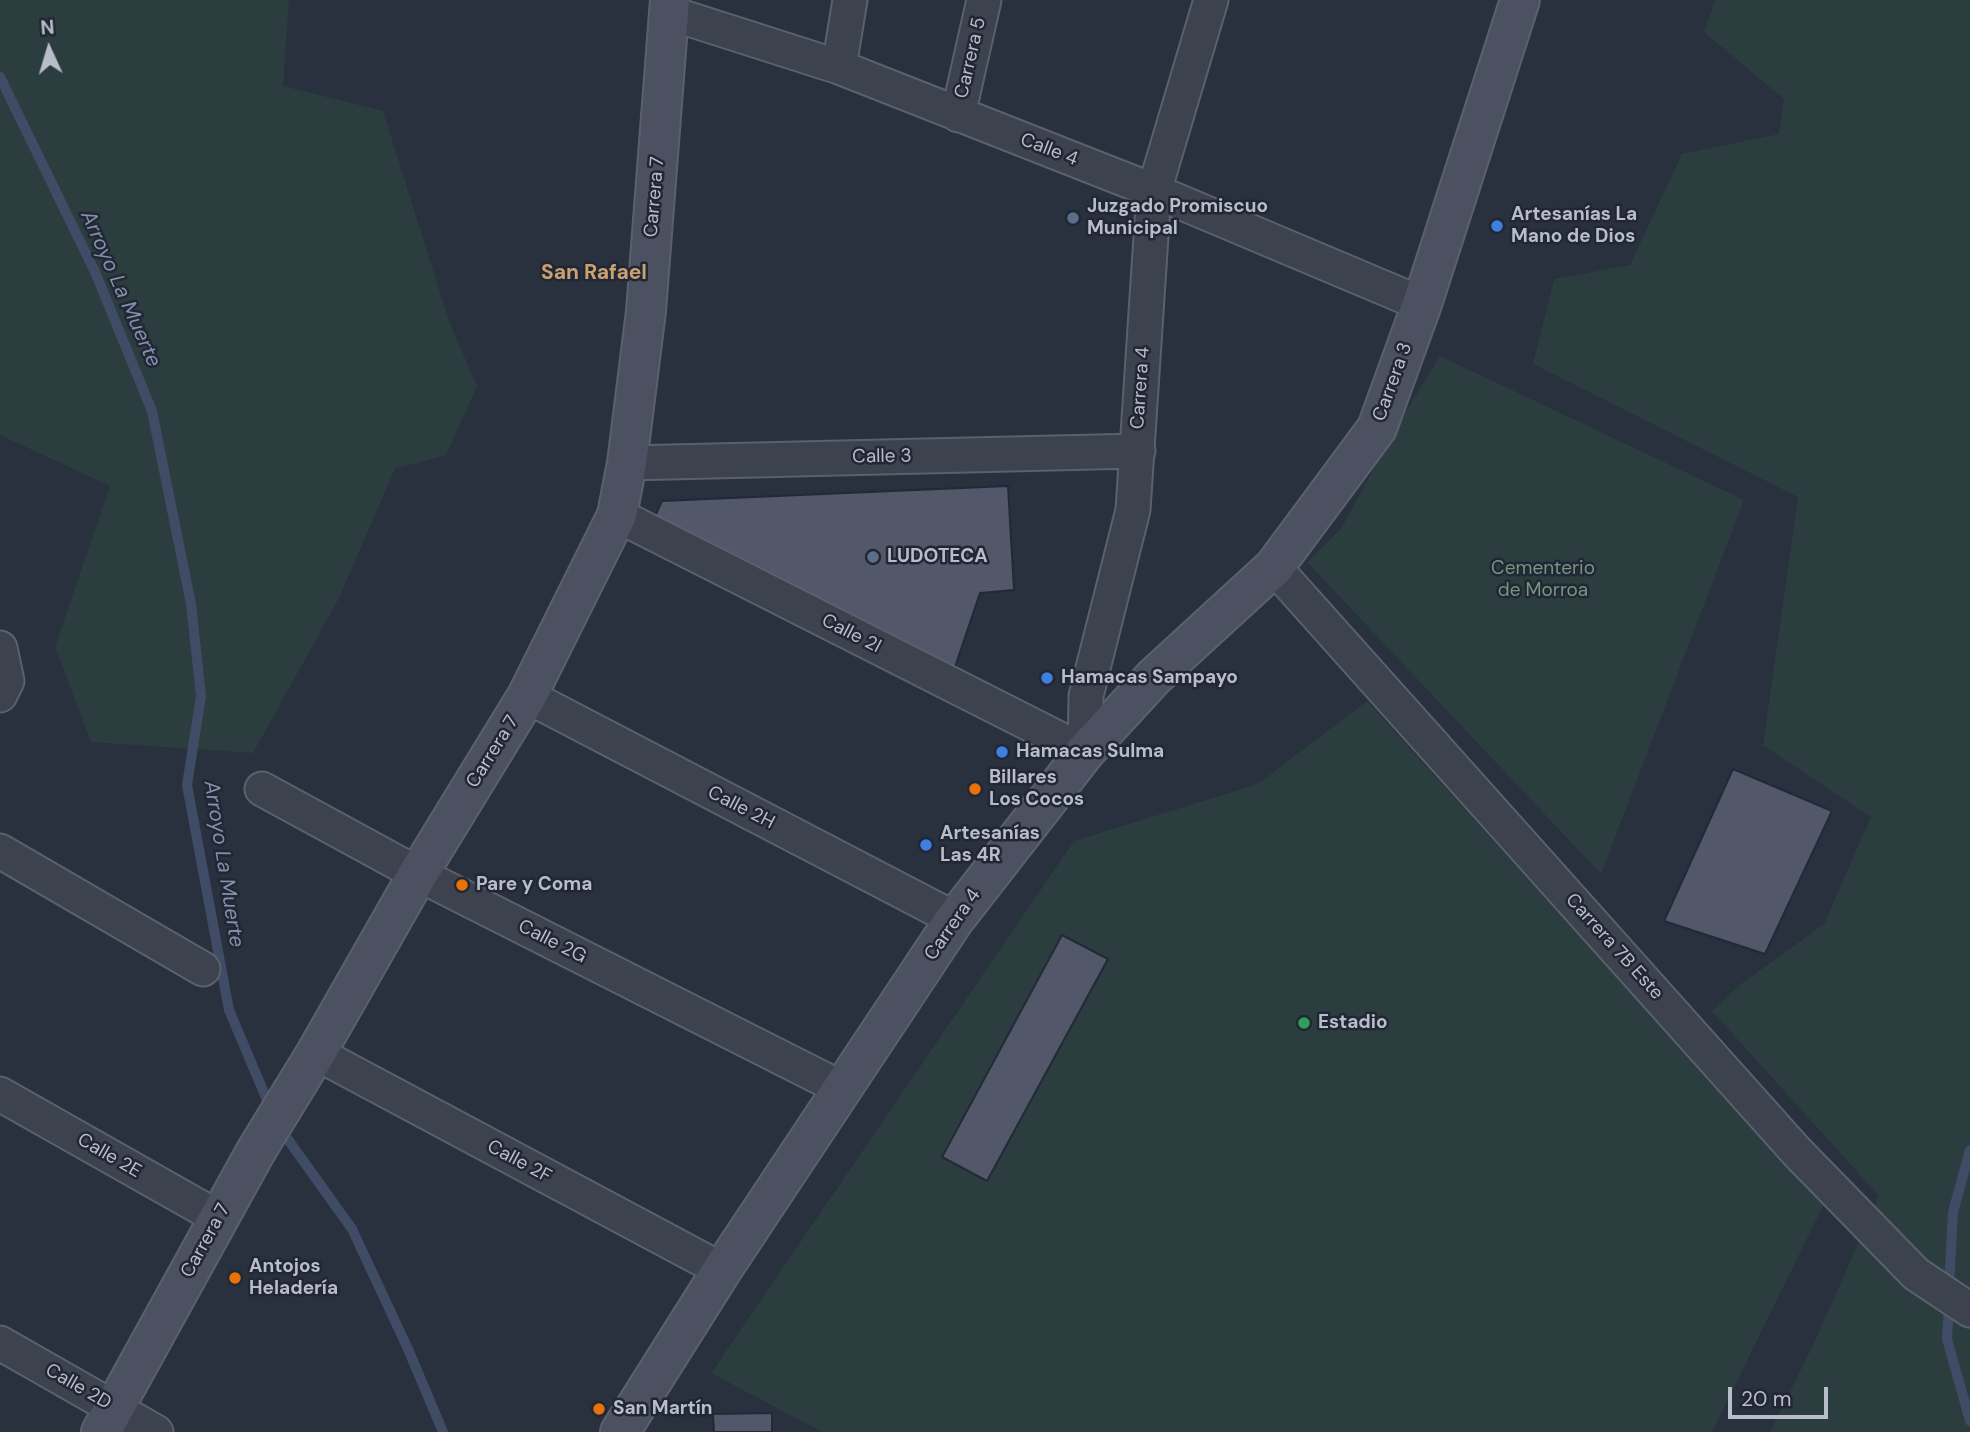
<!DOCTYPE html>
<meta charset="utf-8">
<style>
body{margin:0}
#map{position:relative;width:1970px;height:1432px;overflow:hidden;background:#29303e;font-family:"DM Sans",sans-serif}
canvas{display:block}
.north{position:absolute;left:14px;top:14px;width:70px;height:70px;-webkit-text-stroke:5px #212734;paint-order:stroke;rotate:356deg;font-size:19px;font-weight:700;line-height:28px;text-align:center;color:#b9bdc9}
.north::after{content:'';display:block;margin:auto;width:24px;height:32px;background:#b9bdc9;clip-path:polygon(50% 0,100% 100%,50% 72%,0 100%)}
.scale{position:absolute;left:1728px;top:1387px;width:100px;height:32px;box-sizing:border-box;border:4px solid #b9bdc9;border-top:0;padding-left:9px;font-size:21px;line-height:24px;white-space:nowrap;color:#b9bdc9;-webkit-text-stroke:5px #212734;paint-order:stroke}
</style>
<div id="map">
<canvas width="1970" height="1432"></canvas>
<div class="north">N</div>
<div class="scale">20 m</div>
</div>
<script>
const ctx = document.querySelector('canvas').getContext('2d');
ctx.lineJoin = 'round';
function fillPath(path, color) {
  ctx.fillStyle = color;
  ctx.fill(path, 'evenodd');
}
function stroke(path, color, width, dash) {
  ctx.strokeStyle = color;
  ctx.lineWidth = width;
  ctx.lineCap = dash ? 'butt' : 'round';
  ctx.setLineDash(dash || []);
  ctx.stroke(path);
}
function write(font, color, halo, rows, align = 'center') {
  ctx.font = font + ' "DM Sans",sans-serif';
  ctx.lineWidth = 5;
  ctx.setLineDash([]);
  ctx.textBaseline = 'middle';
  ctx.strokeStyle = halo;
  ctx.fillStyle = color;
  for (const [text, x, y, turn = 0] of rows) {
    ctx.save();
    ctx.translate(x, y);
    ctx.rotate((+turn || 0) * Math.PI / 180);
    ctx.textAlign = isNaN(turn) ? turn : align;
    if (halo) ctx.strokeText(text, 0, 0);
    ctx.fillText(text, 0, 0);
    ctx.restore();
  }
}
fillPath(new Path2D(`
 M0,0H289L283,86L383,111L449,321L477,386L446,455L395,469L338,600L253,753L91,742L55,647L110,486L0,435Z
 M1715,0H1970V1432H1770L1815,1341L1879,1196L1712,1011L1741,984L1824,924L1871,817L1763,745L1798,497L1533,364L1554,279L1630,265L1682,154L1779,134L1784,99L1704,32Z
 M1440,356L1744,500L1601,874L1307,562L1341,529L1396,428Z
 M1367,701L1823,1206L1712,1432H822L711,1373L1074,841L1258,784Z`), '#2c3d40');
stroke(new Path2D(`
 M0,77L95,272L152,411L191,604L201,696L187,785L229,1010L270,1107
 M279,1127L352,1229L408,1349L443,1432
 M1949,1287L1953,1212L1970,1150
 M1949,1305L1947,1339L1970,1421`), '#404c65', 10);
const building = new Path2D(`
 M1008,486L1014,590L980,593L954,670L655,516L662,501Z
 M1733,769L1832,811L1765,954L1664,921Z
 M1062,935L1108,959L987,1181L942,1157Z
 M772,1413V1432H714L713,1414Z`);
fillPath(building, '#525869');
stroke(building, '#232936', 2);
const street = new Path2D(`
 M670,13L839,67L1154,191L1422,304
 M839,67L850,0
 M958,115L984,0
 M627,463L1138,451
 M617,515L1085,752L1086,696L1133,510L1154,191L1211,0
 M1274,567L1797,1152L1916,1274L1970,1310
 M0,648L7,681L0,695
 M527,696L955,919
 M262,789L418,874L843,1089
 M0,851L203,969
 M316,1053L722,1270
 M0,1094L219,1218
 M0,1343L156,1432`);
const secondary = new Path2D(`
 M101,1432L256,1151L316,1053L418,874L527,696L617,515L627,463L646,311L670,0
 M620,1432L722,1270L955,919L1085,752L1154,677L1274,567L1377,428L1422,304L1520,0`);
stroke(street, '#5a606c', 37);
stroke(secondary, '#5a606c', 42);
stroke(street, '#3c424e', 33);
stroke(secondary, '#4b5161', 38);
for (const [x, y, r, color] of [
 [1073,218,7,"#5c6f8a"],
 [1497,226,7,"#3f7fe0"],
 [873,557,7,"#5c6f8a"],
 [1047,678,7,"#3f7fe0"],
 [1002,752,7,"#3f7fe0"],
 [975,789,7,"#e8710a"],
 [926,845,7,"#3f7fe0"],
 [462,885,7,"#e8710a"],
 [1304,1023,7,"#2e9e5b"],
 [235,1278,7,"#e8710a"],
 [599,1409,7,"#e8710a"]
]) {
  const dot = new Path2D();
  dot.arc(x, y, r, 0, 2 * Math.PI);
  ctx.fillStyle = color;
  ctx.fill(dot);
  stroke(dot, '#212734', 2.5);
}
write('19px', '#b9bdc9', '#212734', [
 ["Carrera 5",971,58,-77],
 ["Calle 4",1049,150,21],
 ["Carrera 7",655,197,-85],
 ["Carrera 3",1393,382,-70],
 ["Carrera 4",1141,388,-86],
 ["Calle 3",882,457,-1],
 ["Calle 2I",851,634,27],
 ["Carrera 7",493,752,-58],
 ["Calle 2H",741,808,27],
 ["Carrera 4",953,925,-55],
 ["Calle 2G",552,942,27],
 ["Carrera 7B Este",1614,947,48],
 ["Calle 2E",109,1156,30],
 ["Calle 2F",519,1162,28],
 ["Carrera 7",206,1241,-61],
 ["Calle 2D",78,1387,30]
]);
write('bold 19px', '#b9bdc9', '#212734', [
 ["Juzgado Promiscuo",1087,207],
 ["Municipal",1087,229],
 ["Artesanías La",1511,215],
 ["Mano de Dios",1511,237],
 ["LUDOTECA",887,557],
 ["Hamacas Sampayo",1061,678],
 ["Hamacas Sulma",1016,752],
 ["Billares",989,778],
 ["Los Cocos",989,800],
 ["Artesanías",940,834],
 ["Las 4R",940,856],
 ["Pare y Coma",476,885],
 ["Estadio",1318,1023],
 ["Antojos",249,1267],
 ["Heladería",249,1289],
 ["San Martín",613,1409]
], 'left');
write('19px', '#73977f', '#212734', [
 ["Cementerio",1543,569],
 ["de Morroa",1543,591]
]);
write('bold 21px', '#caa272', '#212734', [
 ["San Rafael",594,273]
]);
write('italic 21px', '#8491ad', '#212734', [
 ["Arroyo La Muerte",120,289,66],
 ["Arroyo La Muerte",223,864,81]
]);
</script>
